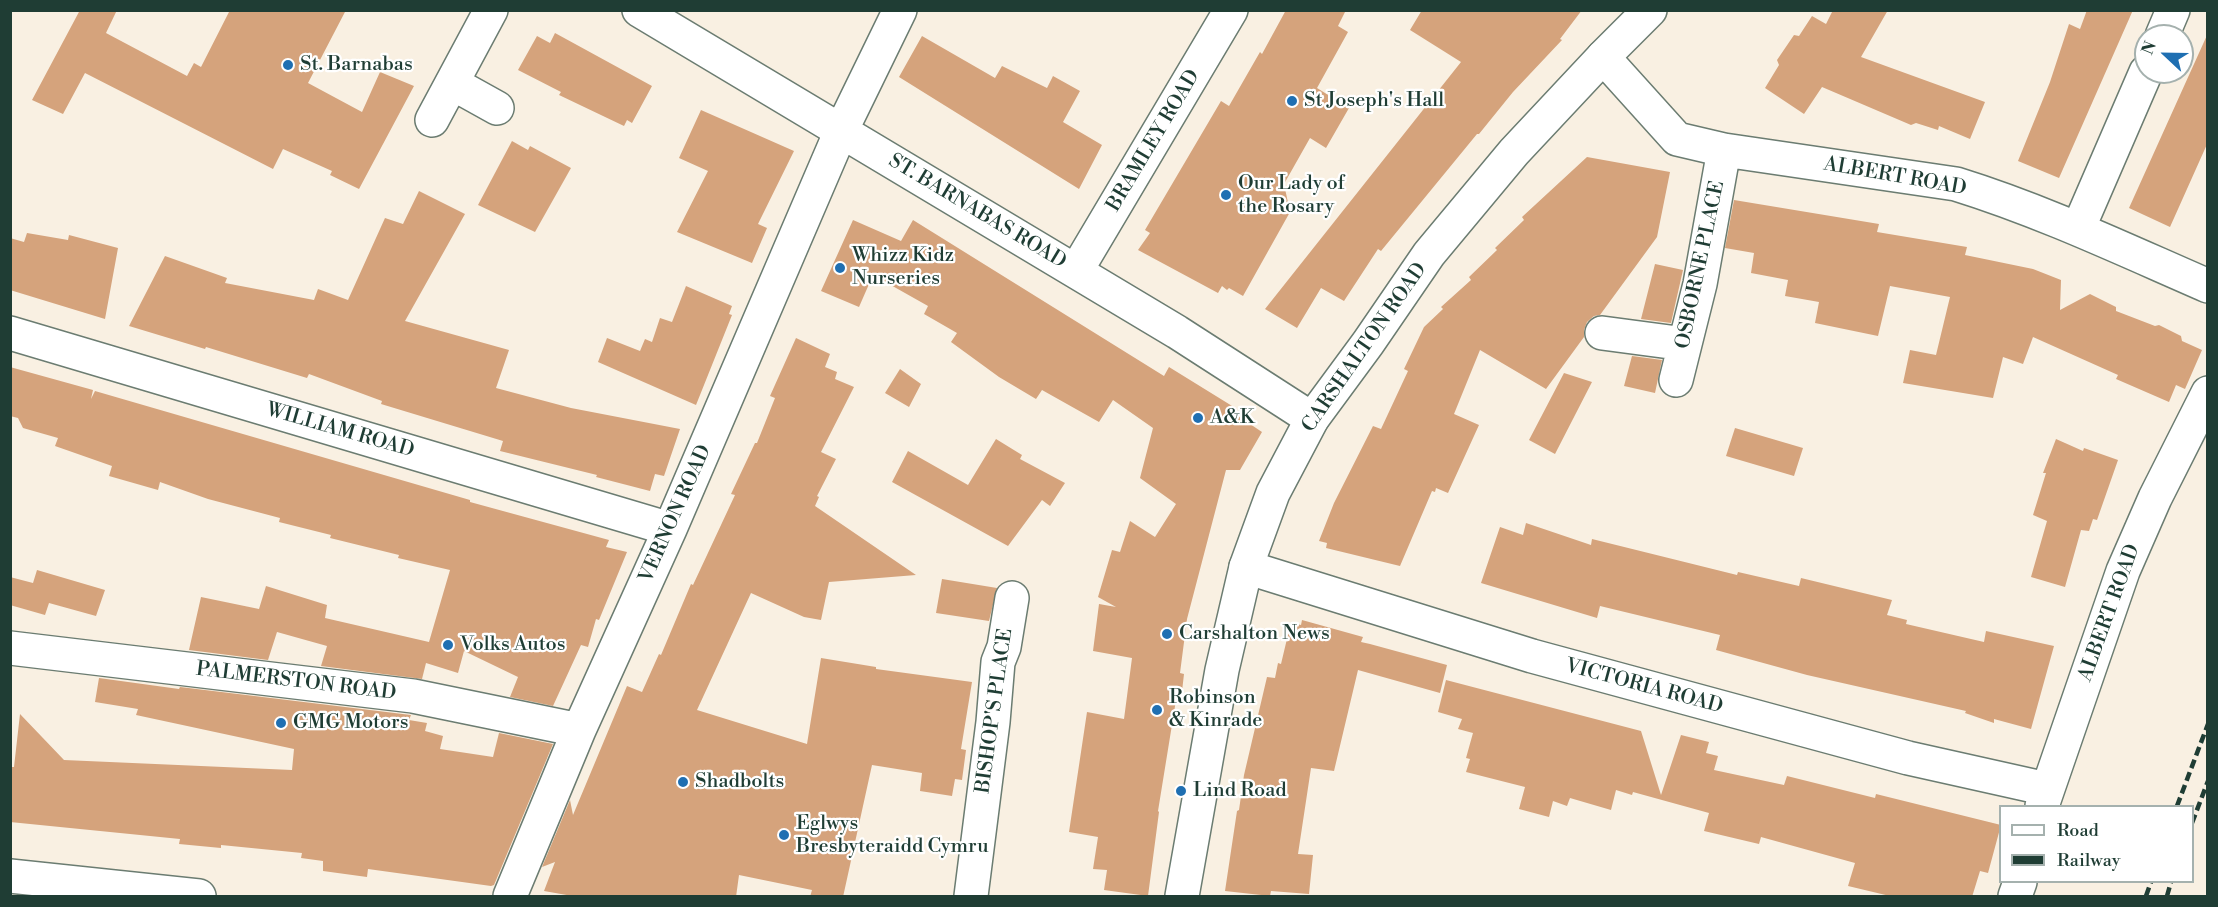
<!DOCTYPE html>
<style>
body{margin:0}
#map{position:relative;width:2218px;height:907px;overflow:hidden;background:#f9f0e2;font-family:"Libre Bodoni",serif}
canvas{display:block}
.frame{position:absolute;inset:0;border:12px solid #1f3d34;pointer-events:none}
.legend{position:absolute;left:1999px;top:805px;width:195px;height:78px;box-sizing:border-box;background:#fff;border:2px solid #a5b1ae;margin:0;padding:8px 10px;list-style:none;font-size:18px;color:#1f3d34}
.legend li{display:flex;align-items:center;gap:12px;height:30px}
.legend b{width:30px;border:2px solid #a5b1ae}
.north{position:absolute;left:2134px;top:24px;width:60px;height:60px;box-sizing:border-box;background:#fff;border:2px solid #a5b1ae;border-radius:50%;rotate:292deg;font-size:16px;font-weight:700;line-height:24px;text-align:center;color:#1f3d34}
.north::after{content:'';display:block;margin:auto;width:21px;height:27px;background:#1f6fb2;clip-path:polygon(50% 0,100% 100%,50% 72%,0 100%)}
</style>
<div id="map">
<canvas width="2218" height="907"></canvas>
<div class="frame"></div>
<ul class="legend">
<li><b style="height:8px;background:#fff"></b>Road</li>
<li><b style="height:8px;background:#1f3d34"></b>Railway</li>
</ul>
<div class="north">N</div>
</div>
<script>
const ctx = document.querySelector('canvas').getContext('2d');
ctx.lineJoin = 'round';
function fillPath(path, color) {
  ctx.fillStyle = color;
  ctx.fill(path, 'evenodd');
}
function stroke(path, color, width, dash) {
  ctx.strokeStyle = color;
  ctx.lineWidth = width;
  ctx.lineCap = dash ? 'butt' : 'round';
  ctx.setLineDash(dash || []);
  ctx.stroke(path);
}
function write(font, color, halo, rows, align = 'center') {
  ctx.font = font + ' "Libre Bodoni",serif';
  ctx.lineWidth = 4.5;
  ctx.setLineDash([]);
  ctx.textBaseline = 'middle';
  ctx.strokeStyle = halo;
  ctx.fillStyle = color;
  for (const [text, x, y, turn = 0] of rows) {
    ctx.save();
    ctx.translate(x, y);
    ctx.rotate((+turn || 0) * Math.PI / 180);
    ctx.textAlign = isNaN(turn) ? turn : align;
    if (halo) ctx.strokeText(text, 0, 0);
    ctx.fillText(text, 0, 0);
    ctx.restore();
  }
}
fillPath(new Path2D(`
 M80,10H117L106,33L187,76L194,63L201,67L230,10H346L308,83L362,112L380,72L414,86L359,189L330,175L332,171L283,149L273,169L85,73L63,114L32,100Z
 M1286,10H1346L1338,26L1348,32L1317,88L1349,108L1326,148L1310,138L1284,184L1290,212L1243,296L1229,288L1227,290L1222,286L1218,293L1138,250L1150,233L1145,230L1221,101L1229,106L1260,52L1262,54Z
 M1422,10H1582L1560,39L1562,40L1513,92L1479,134H1477L1381,251L1378,249L1344,301L1321,288L1297,328L1265,309L1461,62L1410,30Z
 M1833,10H1888L1861,57L1985,102L1970,139L1939,126L1938,130L1916,123L1911,125L1822,87L1804,114L1765,88L1779,65L1777,60L1794,35L1799,36L1812,16L1826,24Z
 M2087,10H2133L2059,178L2018,161L2050,82L2069,24L2080,29Z
 M555,33L652,86L632,123L627,120L624,126L559,95L561,92L518,70L537,36L550,43Z
 M2208,33V142L2170,227L2129,208Z
 M922,36L995,78L1002,66L1047,88L1053,76L1080,91L1063,122L1102,145L1079,189L899,77Z
 M701,110L794,151L758,224L767,228L752,263L677,232L708,171L679,158Z
 M512,141L528,150L530,146L571,168L535,232L478,205Z
 M1587,157L1670,172L1657,237L1600,315L1594,316L1587,322L1584,330V337L1546,389L1480,350L1454,414L1479,425L1448,493L1436,488L1435,492L1432,491L1400,566L1326,548L1327,543L1319,541L1334,503L1373,426L1381,429L1408,371L1404,369L1424,327L1443,309L1441,307L1471,280L1469,277L1497,250L1495,248L1524,220L1522,217Z
 M419,191L465,214L405,321L509,350L496,388L571,408L680,429L664,476L655,474L650,491L596,477L597,475L500,451L503,441L381,404L382,401L309,374L307,378L206,347L205,349L129,326L165,256L227,278L225,283L314,300L318,289L348,300L385,218L403,224Z
 M1734,200L1879,224L1877,232L1967,247L1965,255L2033,269L2061,280L2060,310L2090,294L2116,307V311L2155,326L2159,325L2181,336L2182,341L2202,350L2185,389L2176,385L2169,402L2116,379L2118,375L2033,337L2023,364L2003,357L1993,398L1903,383L1910,350L1936,355L1950,297L1890,286L1878,336L1815,323L1819,302L1785,296L1788,280L1751,273L1754,253L1725,248Z
 M853,220L901,241L913,220L1164,376L1169,367L1237,409L1235,414L1262,432L1240,470H1226L1187,619L1180,673L1184,674L1181,700H1176L1158,811L1159,812L1148,896L1104,890L1107,870L1093,869L1098,837L1069,832L1087,712L1124,719L1132,658L1093,651L1099,604L1116,607L1098,597L1112,550L1120,552L1130,521L1155,537L1176,504L1140,478L1153,428L1113,400L1099,422L1042,390L1036,399L999,377L951,342L957,333L924,314L928,306L873,275L859,307L821,291Z
 M27,233L68,240L69,235L118,248L105,319L10,290V238L24,242Z
 M1655,264L1683,270L1671,323L1641,319Z
 M686,286L732,306L729,314L732,315L696,405L598,362L607,338L640,351L645,339L652,342L660,318L672,322Z
 M796,338L830,354L825,367L837,372L835,379L854,387L821,452L836,459L817,496L819,497L815,506L916,575L829,582L821,620L804,617L751,593L697,710L807,744L821,658L876,667V669L972,682L961,749L966,750L962,780L955,779L952,796L920,791L922,773L872,765L843,897H810L812,890L739,875L736,897H578L544,891L555,862L542,867L570,800L573,815L627,686L642,692L659,654L661,655L691,584L693,585L735,495L731,494L755,443H757L775,398L770,396Z
 M1632,356L1662,360L1655,393L1624,386Z
 M10,367L93,390L91,399L95,391L470,500V502L609,540L606,547L627,552L599,620L596,619L588,647L581,645L553,706L510,697L518,677L464,651L458,673L426,663L422,679L321,666L327,646L277,632L268,660L189,650L201,597L259,609L266,586L327,605L325,618L429,642L450,570L398,558L399,555L330,538L331,535L279,522L280,518L208,499L160,482L158,490L109,476L112,466L55,446L58,438L23,428L18,418L10,416Z
 M900,369L921,384L909,407L885,393Z
 M1564,373L1592,382L1555,454L1529,440Z
 M1735,428L1803,448L1794,476L1726,456Z
 M996,439L1022,455L1020,459L1065,483L1050,506L1042,500L1008,546L892,482L908,451L968,485Z
 M2056,439L2083,451L2084,448L2118,460L2097,520L2093,519L2089,531L2081,530L2065,587L2031,577L2047,521L2033,515L2046,473H2043Z
 M1526,523L1591,545L1592,539L1737,575L1738,572L1799,586L1801,578L1892,600L1887,615L1907,620L1906,624L1984,642L1986,631L2054,646L2031,729L1994,719V723L1965,713L1966,711L1807,675L1716,650L1720,635L1600,606L1597,618L1481,583L1500,527L1523,535Z
 M37,570L105,590L96,616L49,603L45,615L10,605V577L33,583Z
 M942,579L997,588L989,621L936,613Z
 M1302,620L1363,637L1361,642L1370,644L1447,665L1440,693L1358,670L1334,771L1311,768L1298,854L1313,855L1309,894L1271,891L1270,896L1225,891L1237,811L1239,810L1244,775L1267,677L1275,678L1278,663L1281,664L1291,622L1301,625Z
 M99,678L179,689L180,687L411,715L409,720L427,723L425,731L443,736L440,749L493,757L499,733L553,744L494,885L491,886L368,869L367,877L323,871V861L301,858L302,853L221,845V848L179,844L180,839L10,822V767H14L20,714L64,760L292,770L294,749L136,715L138,709L95,702Z
 M1446,680L1641,731L1661,795L1681,735L1709,742L1706,753L1718,756L1714,770L1784,785L1787,776L1875,798L1876,794L2001,825L1988,873L1980,871L1972,897H1894L1848,886L1855,863L1761,837L1759,844L1704,831L1709,813L1633,792L1632,795L1616,790L1611,810L1570,798L1567,806L1553,801L1549,817L1519,809L1525,787L1466,772L1470,759L1466,758L1473,733L1458,729L1462,719L1438,712Z`), '#d5a37c');
const minor = new Path2D(`
 M639,10L1177,332L1312,419
 M2162,36L2173,10
 M1603,57L1677,139L1724,150L1956,184C2043,211 2125,250 2208,286
 M452,83L497,108
 M432,120L491,10
 M2078,229L2146,72
 M1076,271L1231,10
 M10,333L670,529
 M1602,333L1685,344
 M1676,380L1700,284L1724,150
 M1246,567L1532,656L1908,758L2047,789
 M10,648L413,696L579,730
 M2042,806L2123,571L2155,498L2208,393
 M10,876L199,896
 M510,896L579,730L670,529L841,131L900,10
 M971,896L993,722L998,662L1004,647L1012,598
 M2015,896L2020,882`);
const highway = new Path2D(`
 M1182,896L1222,670L1246,567L1273,493L1312,419L1368,343L1429,254L1514,152L1603,57L1650,10`);
stroke(minor, '#6b7c71', 36);
stroke(highway, '#6b7c71', 36);
stroke(minor, '#fff', 33);
stroke(highway, '#fff', 33);
stroke(new Path2D(`
 M2177,806L2208,724
 M2192,823L2208,781
 M2146,896L2151,882
 M2167,896L2171,882`), '#1f3d34', 4.5, [9, 4.5]);
for (const [x, y, r, color] of [
 [288,65,6,"#1f6fb2"],
 [1292,101,6,"#1f6fb2"],
 [1226,195,6,"#1f6fb2"],
 [840,268,6,"#1f6fb2"],
 [1198,418,6,"#1f6fb2"],
 [1167,634,6,"#1f6fb2"],
 [448,645,6,"#1f6fb2"],
 [1157,710,6,"#1f6fb2"],
 [281,723,6,"#1f6fb2"],
 [683,782,6,"#1f6fb2"],
 [1181,791,6,"#1f6fb2"],
 [784,835,6,"#1f6fb2"]
]) {
  const dot = new Path2D();
  dot.arc(x, y, r, 0, 2 * Math.PI);
  ctx.fillStyle = color;
  ctx.fill(dot);
  stroke(dot, '#fff', 2);
}
write('20px', '#1f3d34', '#fff', [
 ["St. Barnabas",300,65],
 ["St Joseph's Hall",1304,101],
 ["Our Lady of",1238,184],
 ["the Rosary",1238,207],
 ["Whizz Kidz",852,256],
 ["Nurseries",852,279],
 ["A&K",1210,418],
 ["Carshalton News",1179,634],
 ["Volks Autos",460,645],
 ["Robinson",1169,698],
 ["& Kinrade",1169,721],
 ["GMG Motors",293,723],
 ["Shadbolts",695,782],
 ["Lind Road",1193,791],
 ["Eglwys",796,824],
 ["Bresbyteraidd Cymru",796,847]
], 'left');
write('20px', '#1f3d34', '#fff', [
 ["BRAMLEY ROAD",1154,141,-59],
 ["ALBERT ROAD",1895,177,10],
 ["ST. BARNABAS ROAD",977,212,31],
 ["OSBORNE PLACE",1701,265,-78],
 ["CARSHALTON ROAD",1365,348,-55],
 ["WILLIAM ROAD",340,431,16],
 ["VERNON ROAD",676,514,-66],
 ["ALBERT ROAD",2110,613,-70],
 ["PALMERSTON ROAD",296,682,7],
 ["VICTORIA ROAD",1644,687,15],
 ["BISHOP'S PLACE",995,711,-82]
]);
</script>
